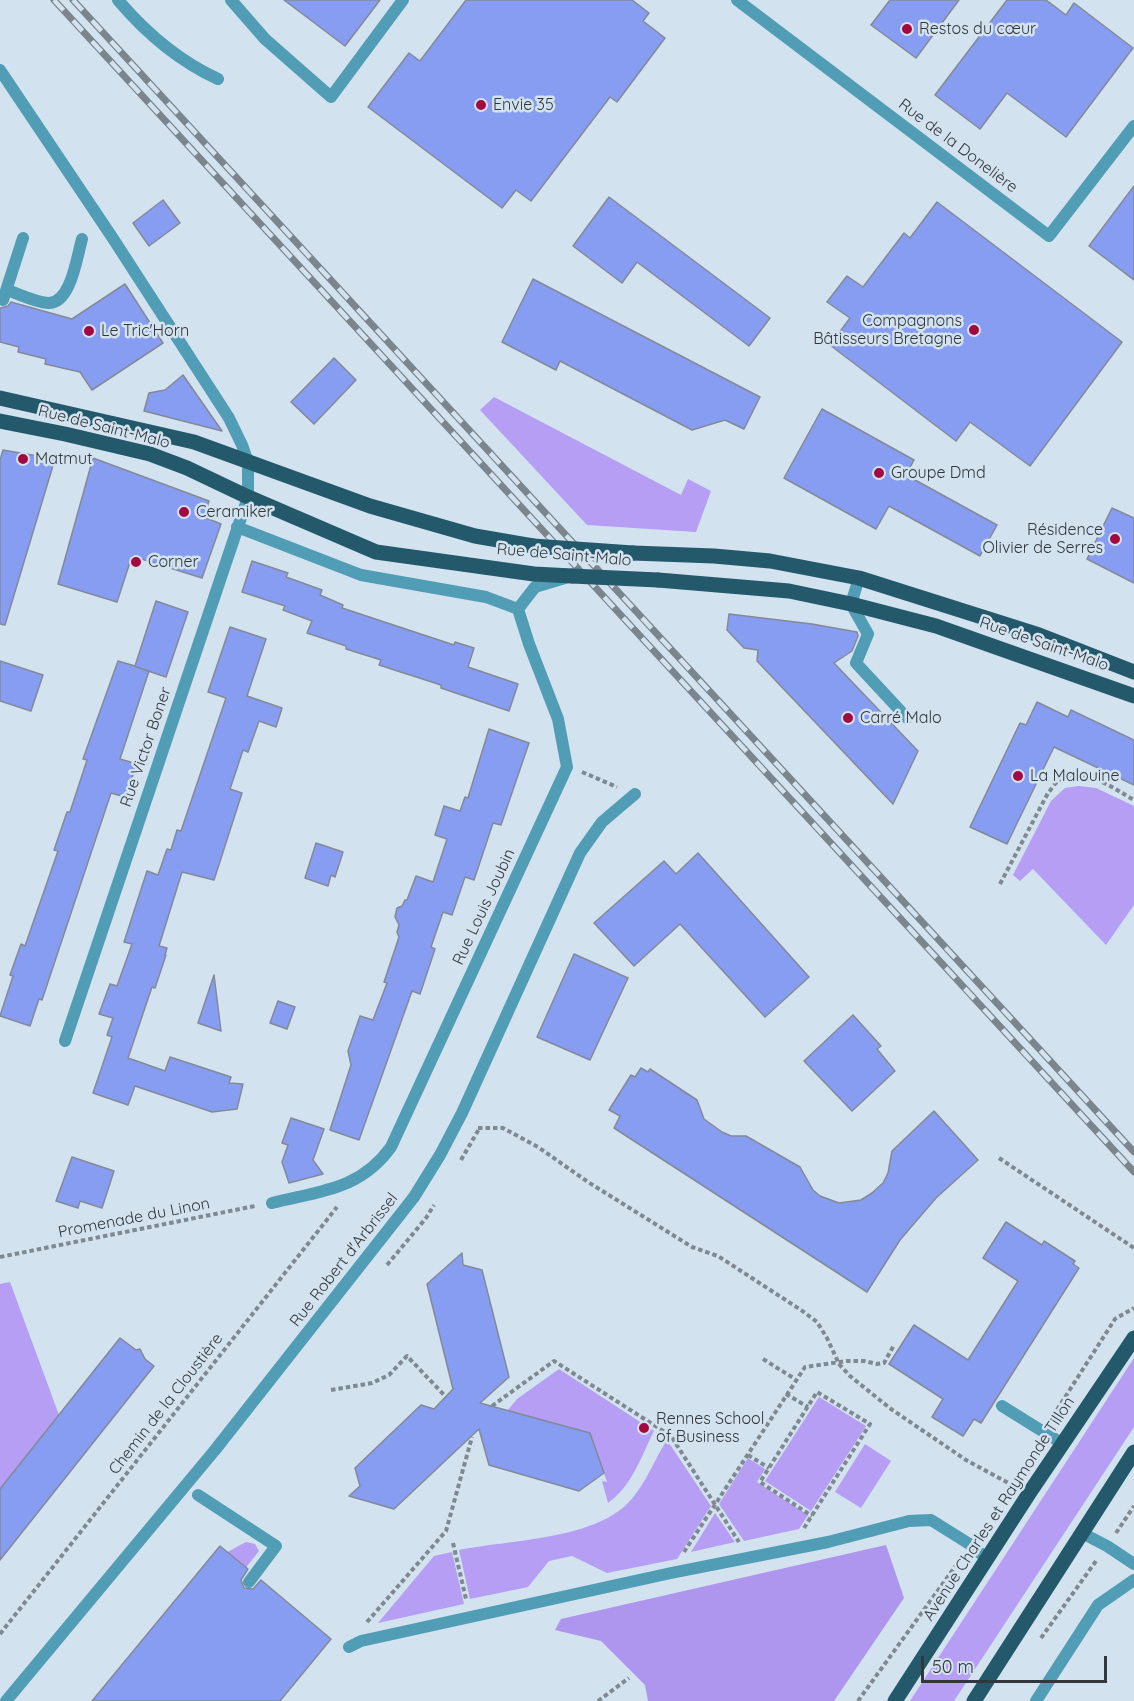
<!DOCTYPE html>
<meta charset="utf-8">
<style>
body{margin:0}
#map{position:relative;width:1134px;height:1701px;overflow:hidden;background:#d3e2ef;font-family:Quicksand,sans-serif}
canvas{display:block}
.scale{position:absolute;left:921px;top:1656px;width:186px;height:27px;box-sizing:border-box;border:3px solid #31373c;border-top:0;padding-left:8px;font-size:18px;line-height:21px;white-space:nowrap;color:#31373c;-webkit-text-stroke:4px #d3e2ef;paint-order:stroke}
</style>
<div id="map">
<canvas width="1134" height="1701"></canvas>
<div class="scale">50 m</div>
</div>
<script>
const ctx = document.querySelector('canvas').getContext('2d');
ctx.lineJoin = 'round';
function fillPath(path, color) {
  ctx.fillStyle = color;
  ctx.fill(path, 'evenodd');
}
function stroke(path, color, width, dash) {
  ctx.strokeStyle = color;
  ctx.lineWidth = width;
  ctx.lineCap = dash ? 'butt' : 'round';
  ctx.setLineDash(dash || []);
  ctx.stroke(path);
}
function write(font, color, halo, rows, align = 'center') {
  ctx.font = font + ' Quicksand,sans-serif';
  ctx.lineWidth = 5;
  ctx.setLineDash([]);
  ctx.textBaseline = 'middle';
  ctx.strokeStyle = halo;
  ctx.fillStyle = color;
  for (const [text, x, y, turn = 0] of rows) {
    ctx.save();
    ctx.translate(x, y);
    ctx.rotate((+turn || 0) * Math.PI / 180);
    ctx.textAlign = isNaN(turn) ? turn : align;
    if (halo) ctx.strokeText(text, 0, 0);
    ctx.fillText(text, 0, 0);
    ctx.restore();
  }
}
fillPath(new Path2D(`
 M494,397L681,495L688,479L711,491L696,532L587,525L480,410Z
 M1079,786L1096,788L1134,806V905L1106,945L1033,869L1020,881L1013,875L1051,801L1065,788Z
 M10,1282L59,1415L0,1489V1284Z
 M1134,1358V1427L954,1701H910Z
 M559,1369L654,1431C641,1457 632,1486 608,1503L602,1481L607,1482L590,1433L507,1411L517,1399Z
 M819,1397L866,1426L811,1511L765,1481Z
 M667,1440L711,1506L677,1559L607,1573L572,1556L549,1561L528,1587L470,1599L459,1550C508,1540 593,1540 629,1502C646,1484 654,1460 667,1440Z
 M865,1444L891,1461L861,1508L835,1492Z
 M748,1458L765,1469L757,1482L808,1515L799,1529L744,1541L719,1504Z
 M715,1513L735,1542L691,1552Z
 M246,1542L255,1544L259,1551L237,1579L222,1555Z
 M452,1552L464,1604L378,1623L434,1556Z`), '#b59ef3');
fillPath(new Path2D(`
 M886,1545L904,1598L834,1701H648L645,1685L601,1641L555,1630L561,1619Z`), '#ae95ed');
const building = new Path2D(`
 M284,0H380L345,46Z
 M466,0H632L649,13L643,21L665,38L617,102L610,97L531,201L516,190L502,208L368,107L409,53L420,61Z
 M890,0H959L916,58L871,25Z
 M1007,0H1046L1066,15L1074,3L1133,48L1066,137L1007,93L980,129L935,95Z
 M1134,186V280L1089,246Z
 M609,197L770,318L749,346L637,262L622,283L573,246Z
 M163,200L180,223L149,246L133,223Z
 M937,202L1122,342L1030,466L970,422L956,441L830,345L850,318L827,302L847,276L863,287L904,233L910,238Z
 M533,279L760,397L744,429L725,420L692,430L560,361L556,370L502,342Z
 M125,284L163,343L92,390L80,372L45,364L46,359L18,352L19,347L0,342V308L8,306L11,302L72,319Z
 M334,358L356,380L314,424L291,402Z
 M183,375L222,431L144,411L149,393L165,390Z
 M822,409L914,460L906,475L997,525L980,556L889,506L876,529L784,478Z
 M3,450L55,459L5,625L0,624V460Z
 M93,458L209,501L204,517L221,524L202,578L132,556L117,602L58,584Z
 M1112,508L1134,518V583L1087,559Z
 M252,561L288,573L286,577L322,590L320,595L343,605L342,608L454,645L455,642L474,648L468,667L518,684L509,711L441,688V685L379,665L381,660L346,649V646L307,633L312,621L283,610L285,606L242,592Z
 M156,601L188,612L166,677L136,667L149,671L120,759L137,764L125,797L111,793L42,1000L39,999L30,1026L0,1016L13,976L10,975L21,944L25,946L58,851L54,850L67,812H70L87,760L83,759L118,661L135,666Z
 M729,614L812,624L857,632L858,636L852,651L834,663L918,751L893,804L757,661L758,650L744,648L727,630Z
 M230,627L266,639L247,696L282,708L276,727L259,721L248,752L243,750L230,789L242,793L214,880L182,872L159,946L167,948L165,955H166L155,988L152,987L128,1058L165,1071L170,1057L231,1077L229,1083L243,1084L237,1109L212,1112L135,1086L128,1105L93,1093L112,1037L107,1035L113,1018L99,1014L110,984L117,986L132,944L124,942L147,871L158,875L167,849L171,850L177,830L181,831L226,698L208,692Z
 M0,661L43,675L31,711L0,701Z
 M1037,702L1068,717L1071,710L1134,740V785L1054,747L1007,844L970,827L1020,723L1026,725Z
 M489,729L529,743L501,825L493,823L474,880L465,877L452,915L443,912L431,947L435,949L420,994L412,991L359,1140L330,1130L351,1065L348,1051L360,1016L373,1020L387,983L384,982L399,937L397,932L399,925L395,917L397,908L402,906L405,900H407L416,876L433,882L447,839L435,835L444,806L460,811L465,797L468,798Z
 M316,843L343,852L335,877L331,875L328,886L305,878Z
 M698,853L809,977L765,1017L680,924L634,966L594,923L664,861L676,874Z
 M574,954L628,978L590,1060L537,1037Z
 M214,975L221,1031L198,1023Z
 M278,1001L295,1007L287,1029L270,1023Z
 M853,1015L881,1046L877,1049L895,1071L852,1111L804,1061Z
 M641,1068L648,1072L650,1069L697,1100L704,1119L722,1132L731,1136H746L800,1167L813,1190L820,1196L839,1203L861,1200L872,1193L883,1183L888,1173L892,1151L934,1111L978,1160L936,1198L900,1240L867,1292L614,1128L620,1116L609,1110L631,1075L635,1077Z
 M291,1118L324,1129L313,1160L323,1174L289,1183L282,1162L288,1145L282,1143Z
 M72,1157L114,1171L102,1208L80,1201L78,1208L56,1201Z
 M1006,1222L1042,1245L1044,1241L1075,1261L1073,1264L1079,1268L981,1423L974,1419L963,1436L932,1417L943,1399L889,1364L914,1325L968,1360L1018,1281L983,1258Z
 M462,1253L463,1265L482,1270L509,1377L480,1403L590,1433L604,1473L579,1491L489,1465L479,1429L394,1509L349,1496L360,1486L355,1468L421,1405L434,1409L453,1389L427,1284Z
 M120,1338L136,1350L140,1349L145,1359L154,1366L0,1560V1489Z
 M220,1546L248,1569L241,1580L244,1588L253,1589L261,1580L331,1639L280,1701H92Z`);
fillPath(building, '#869df1');
stroke(building, '#848999', 1.5);
stroke(new Path2D(`
 M582,772L617,787
 M1000,884L1048,793C1051,790 1054,784 1057,782C1081,764 1113,788 1134,800
 M478,1128H503L538,1147L588,1182L692,1247L718,1256L801,1310L817,1322L827,1338L839,1364L850,1376L891,1409L966,1460L1012,1485
 M999,1158L1134,1248
 M461,1160L479,1129
 M0,1257L255,1206
 M387,1265L426,1218L434,1205
 M763,1359L795,1379
 M331,1390L372,1383L389,1375L407,1356L446,1397
 M786,1394L808,1407
 M492,1406L554,1361L671,1436L739,1542
 M1053,1416L1115,1319L1134,1308
 M748,1455L769,1468
 M804,1528L870,1424L817,1392L760,1482L812,1516
 M1116,1533L1134,1506
 M453,1543L466,1599
 M684,1552L805,1367L847,1361H864L877,1364L884,1363L894,1345
 M367,1622L446,1531L472,1437
 M0,1634L337,1207
 M1041,1638L1096,1561
 M598,1701L629,1678
 M858,1701L957,1564`), '#7f8992', 4, [4.5, 3]);
stroke(new Path2D(`
 M118,0C146,33 179,61 218,79
 M231,0L265,39L331,97L403,0
 M7,290C19,294 35,302 48,303C71,304 77,256 82,239
 M3,300L23,238
 M859,578L851,604L868,634L856,663L907,718
 M1002,1406L1063,1444
 M198,1495L276,1546L249,1582
 M349,1647L361,1641L671,1573L828,1542L909,1521L931,1520L971,1545L987,1559
 M1036,1701L1098,1605L1134,1580`), '#519db6', 12);
stroke(new Path2D(`
 M737,0L1049,236L1134,126
 M0,70L112,237L229,418L242,445L248,462V497L65,1041
 M237,527L361,575L486,597L518,609
 M518,609L535,587L565,578
 M272,1203C320,1191 360,1190 391,1147L567,767L558,719L529,644L518,609
 M1082,1533L1107,1546L1134,1564
 M6,1701L215,1450L414,1197L440,1155L462,1113L580,853L602,822L635,794`), '#519db6', 12);
stroke(new Path2D(`
 M0,398L194,442L370,506L475,536L533,546
 M0,421L65,434L150,454L187,468L248,497L376,552L534,574L572,576
 M633,553L714,556L770,561L859,578L1039,635L1134,672
 M658,580L789,591L851,604L936,626L1134,696
 M895,1701L1030,1492L1134,1338
 M974,1701L1134,1452`), '#23596b', 15);
const rail = new Path2D(`
 M54,0L1134,1172
 M73,0L1134,1152`);
stroke(rail, '#7b858e', 7);
stroke(rail, '#d3e2ef', 4.5, [14]);
stroke(new Path2D(`
 M533,546L633,553
 M572,576L658,580`), '#23596b', 15);
for (const [x, y, r, color] of [
 [907,29,6,"#a30841"],
 [481,105,6,"#a30841"],
 [974,330,6,"#a30841"],
 [89,331,6,"#a30841"],
 [23,459,6,"#a30841"],
 [879,473,6,"#a30841"],
 [184,512,6,"#a30841"],
 [1115,539,6,"#a30841"],
 [136,562,6,"#a30841"],
 [848,718,6,"#a30841"],
 [1018,776,6,"#a30841"],
 [644,1428,6,"#a30841"]
]) {
  const dot = new Path2D();
  dot.arc(x, y, r, 0, 2 * Math.PI);
  ctx.fillStyle = color;
  ctx.fill(dot);
  stroke(dot, '#d3e2ef', 2);
}
write('16px', '#31373c', '#d3e2ef', [
 ["Restos du cœur",919,29],
 ["Envie 35",493,105],
 ["Compagnons",962,321,"right"],
 ["Bâtisseurs Bretagne",962,339,"right"],
 ["Le Tric'Horn",101,331],
 ["Matmut",35,459],
 ["Groupe Dmd",891,473],
 ["Ceramiker",196,512],
 ["Résidence",1103,530,"right"],
 ["Olivier de Serres",1103,548,"right"],
 ["Corner",148,562],
 ["Carré Malo",860,718],
 ["La Malouine",1030,776],
 ["Rennes School",656,1419],
 ["of Business",656,1437]
], 'left');
write('16px', '#31373c', '#d3e2ef', [
 ["Rue de la Donelière",958,146,37],
 ["Rue de Saint-Malo",104,427,14],
 ["Rue de Saint-Malo",564,555,5],
 ["Rue de Saint-Malo",1044,644,19],
 ["Rue Victor Boner",146,747,-71],
 ["Rue Louis Joubin",484,907,-65],
 ["Promenade du Linon",134,1218,-11],
 ["Rue Robert d'Arbrissel",344,1260,-52],
 ["Chemin de la Cloustière",166,1404,-52],
 ["Avenue Charles et Raymonde Tillon",999,1509,-57]
]);
</script>
